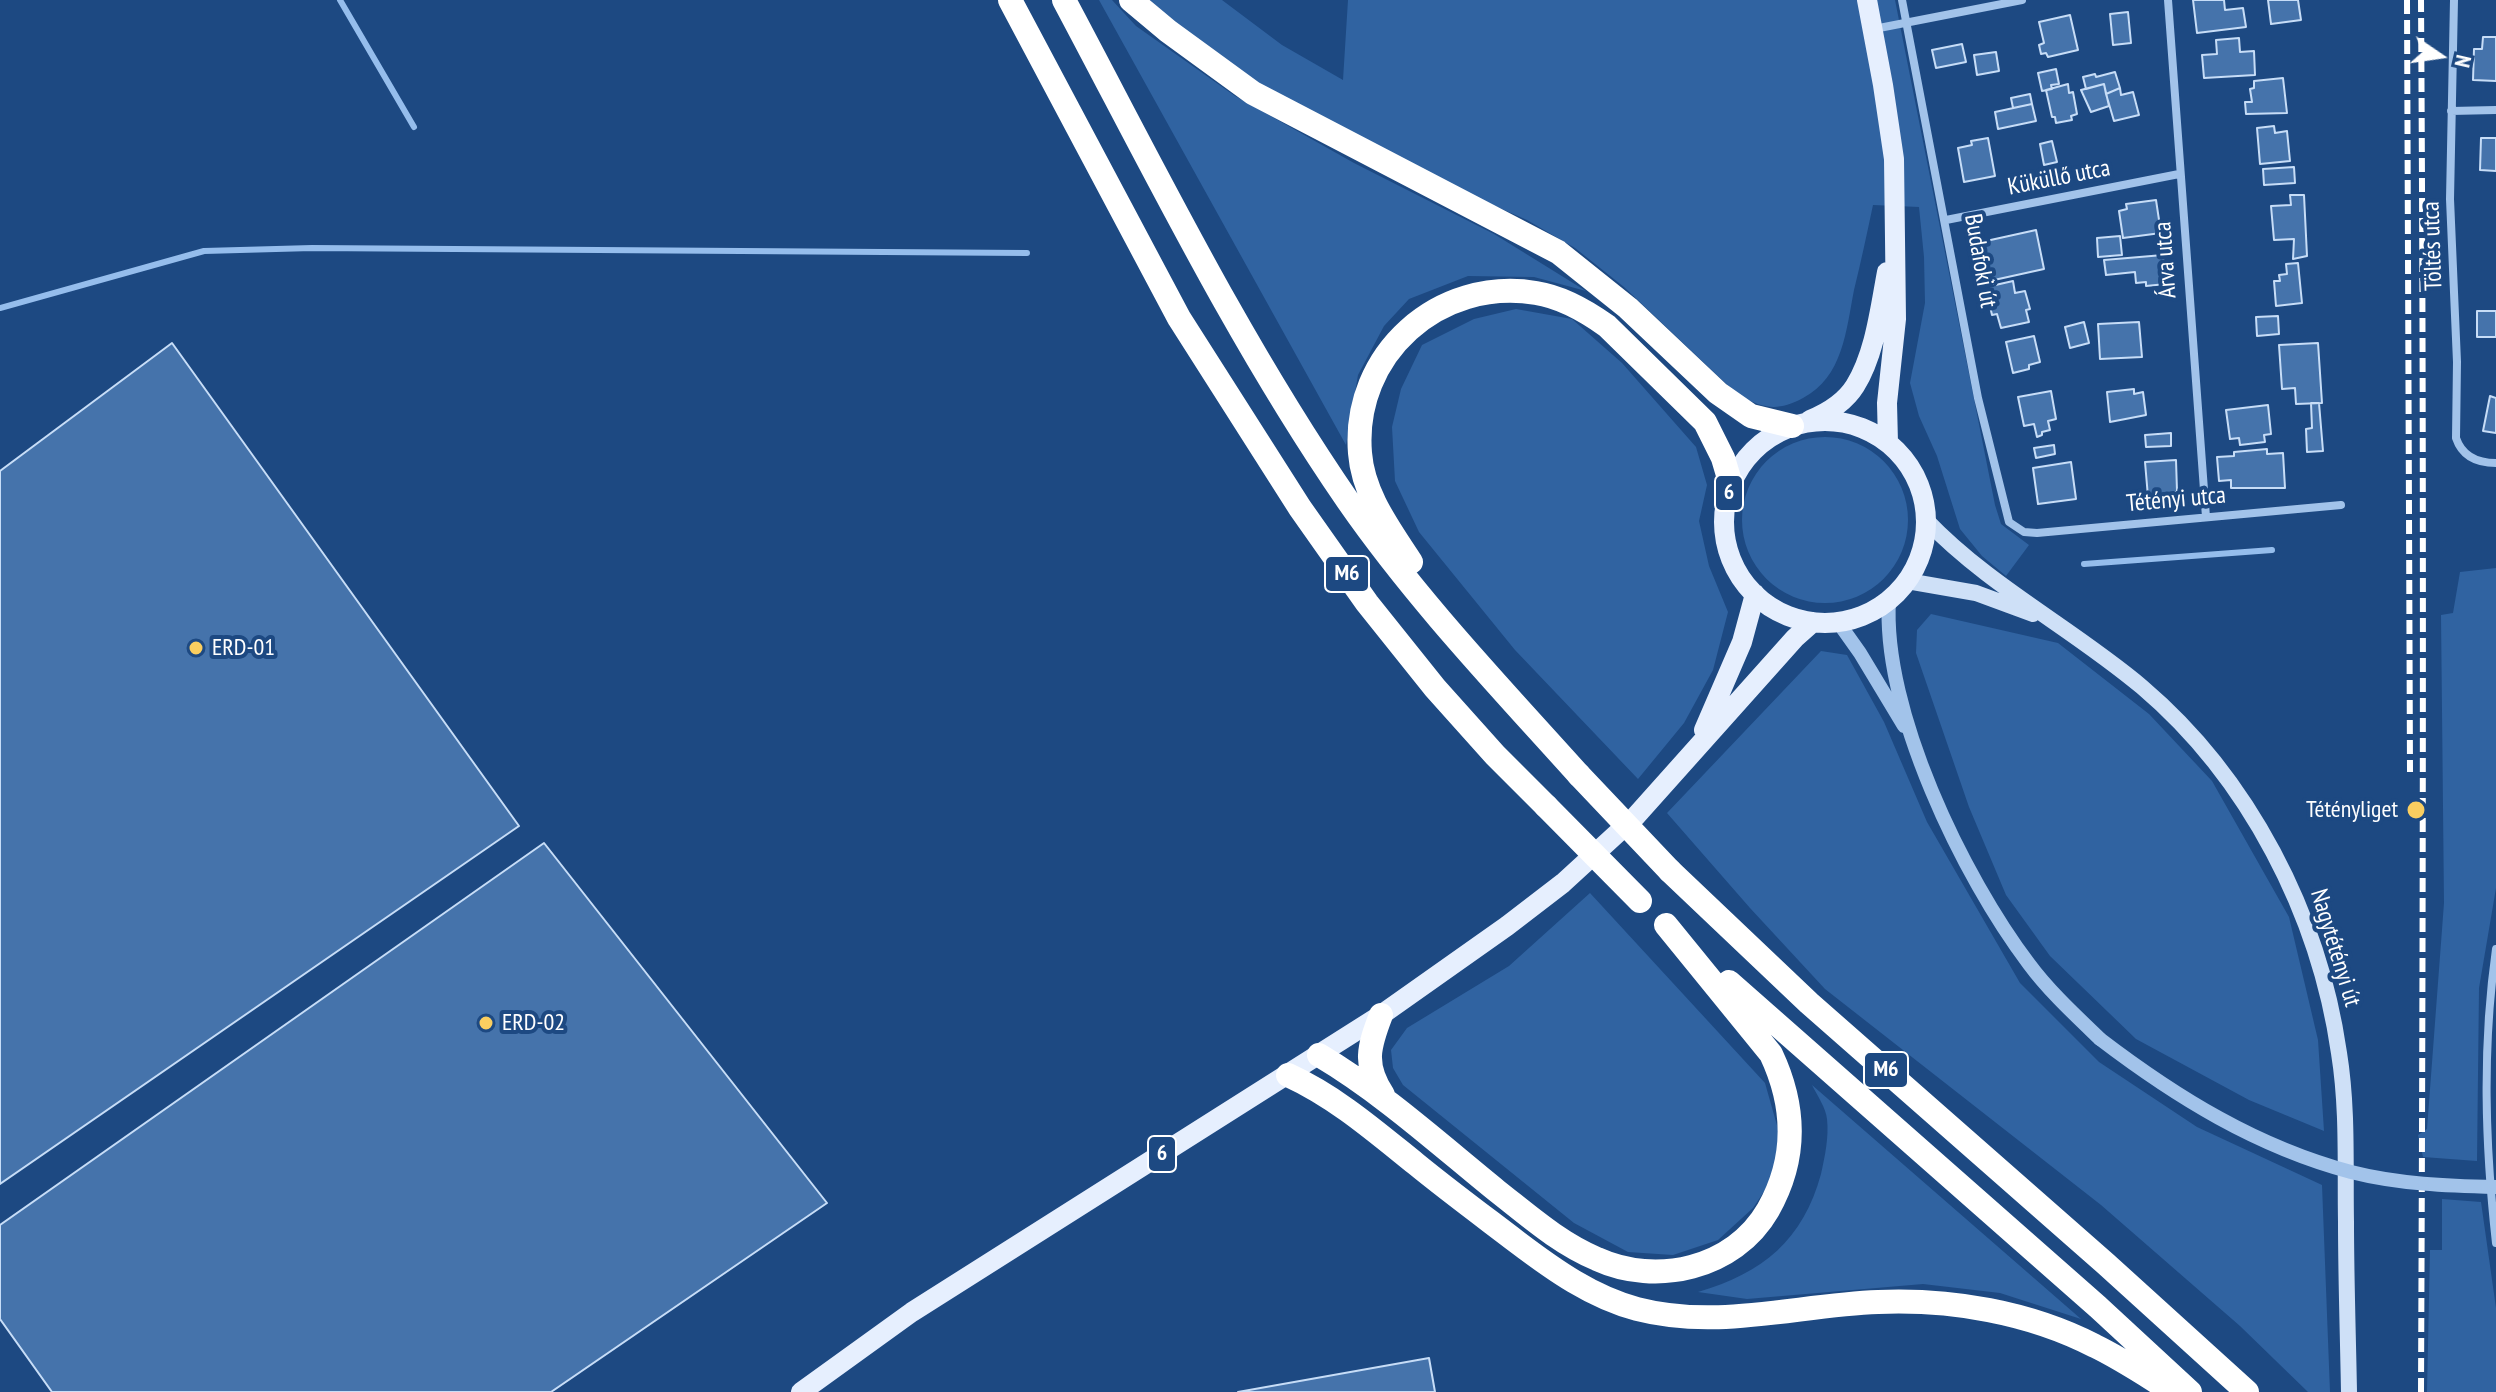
<!DOCTYPE html>
<meta charset="utf-8">
<style>
body{margin:0}
#map{position:relative;width:2496px;height:1392px;overflow:hidden;background:#1d4982;font-family:"PT Sans Narrow",sans-serif}
canvas{display:block}
.north{position:absolute;left:2400px;top:16px;width:80px;height:80px;-webkit-text-stroke:6px #1d4982;paint-order:stroke;rotate:103deg;font-size:22px;font-weight:700;line-height:32px;text-align:center;color:#fff}
.north::after{content:'';display:block;margin:auto;width:28px;height:36px;background:#fff;clip-path:polygon(50% 0,100% 100%,50% 72%,0 100%)}
</style>
<div id="map">
<canvas width="2496" height="1392"></canvas>
<div class="north">N</div>
</div>
<script>
const ctx = document.querySelector('canvas').getContext('2d');
ctx.lineJoin = 'round';
function fillPath(path, color) {
  ctx.fillStyle = color;
  ctx.fill(path, 'evenodd');
}
function stroke(path, color, width, dash) {
  ctx.strokeStyle = color;
  ctx.lineWidth = width;
  ctx.lineCap = dash ? 'butt' : 'round';
  ctx.setLineDash(dash || []);
  ctx.stroke(path);
}
function write(font, color, halo, rows, align = 'center') {
  ctx.font = font + ' "PT Sans Narrow",sans-serif';
  ctx.lineWidth = 8;
  ctx.setLineDash([]);
  ctx.textBaseline = 'middle';
  ctx.strokeStyle = halo;
  ctx.fillStyle = color;
  for (const [text, x, y, turn = 0] of rows) {
    ctx.save();
    ctx.translate(x, y);
    ctx.rotate((+turn || 0) * Math.PI / 180);
    ctx.textAlign = isNaN(turn) ? turn : align;
    if (halo) ctx.strokeText(text, 0, 0);
    ctx.fillText(text, 0, 0);
    ctx.restore();
  }
}
fillPath(new Path2D(`
 M1099,0H1112L1136,26L1235,96L1354,163L1494,234L1586,291L1534,277L1468,276L1409,299L1384,326L1358,375L1346,445Z
 M1150,0H1222L1282,45L1343,80L1348,0H1895L1995,505L2001,524L2029,545L2006,576L1982,556L1960,529L1937,456L1919,416L1910,383L1925,303L1924,257L1919,207L1873,205C1867,233 1861,262 1854,290C1846,331 1843,377 1803,398C1777,412 1764,408 1739,396L1624,287L1575,248L1527,220L1447,185L1248,80L1171,20Z
 M1516,309L1572,319L1622,363L1696,447L1707,485L1699,521L1709,566L1728,612L1713,670L1684,723L1638,779L1515,650L1419,532L1395,481L1392,427L1401,389L1422,345L1474,319Z
 M1742 520a83 83 0 1 1 166 0a83 83 0 1 1-166 0Z
 M2496,568V888L2479,988L2477,1161L2423,1157L2418,1135L2427,1129L2444,903L2441,615L2453,613L2460,572Z
 M1931,614L2058,643L2149,714L2212,781L2289,917L2318,1040L2324,1131L2249,1100L2136,1039L2050,956L2006,895L1969,807L1916,653L1917,630Z
 M1821,651L1847,655L1884,722L1927,822L2020,983L2099,1062L2197,1127L2322,1185L2330,1392H2308L2240,1326L2101,1205L1825,989L1750,908L1667,813Z
 M1590,893L1765,1083L1780,1136L1775,1175L1753,1208L1718,1240L1673,1255L1628,1252L1574,1223L1403,1085L1393,1068L1391,1050L1407,1028L1509,966Z
 M1812,1085L2081,1319L2000,1293L1923,1284L1747,1299L1698,1292C1763,1273 1803,1240 1821,1174C1825,1156 1829,1137 1827,1119C1826,1108 1817,1095 1812,1085Z
 M2442,1199L2481,1202L2496,1308V1392H2427L2430,1250H2442Z`), '#3063a1');
stroke(new Path2D(`
 M340,0L414,127
 M0,308L204,251L312,248L1027,253
 M2084,564L2272,550`), '#95bdec', 6);
const building = new Path2D(`
 M2193,0H2224L2225,10L2243,8L2246,27L2197,33Z
 M2268,0H2298L2301,20L2271,24Z
 M2128,12L2131,43L2113,45L2110,14Z
 M2070,15L2078,50L2048,57L2046,53L2041,54L2039,45L2044,43L2039,22Z
 M2483,37H2496V81L2473,80L2474,49H2482Z
 M2239,38L2240,52L2254,51L2255,75L2204,78L2202,55L2217,54L2216,40Z
 M1962,44L1966,62L1936,68L1932,50Z
 M1996,52L1999,71L1977,75L1974,55Z
 M2056,69L2059,84L2051,85L2052,89L2042,91L2038,73Z
 M2115,72L2120,88L2106,94L2104,84L2086,89L2083,77L2095,74L2096,77Z
 M2283,78L2287,113L2246,114L2245,102H2252L2250,89L2254,88V81Z
 M2068,84L2069,93L2073,92L2077,114L2071,116L2072,120L2056,123L2055,117H2052L2046,90Z
 M2104,84L2109,106L2091,112L2081,90Z
 M2120,88L2121,95L2133,92L2139,115L2114,121L2106,94Z
 M2030,94L2032,104L2013,108L2011,98Z
 M2032,104L2036,121L1998,129L1995,112Z
 M2274,126L2275,133L2287,131L2290,161L2260,164L2257,128Z
 M1988,138L1995,176L1964,182L1958,148L1972,145L1971,141Z
 M2481,138H2496V171L2480,170Z
 M2052,141L2057,162L2044,165L2040,144Z
 M2294,167L2295,183L2264,185L2263,169Z
 M2290,195H2304L2307,256L2293,259L2294,239L2274,240L2271,206L2291,205Z
 M2156,200L2161,233L2123,238L2119,211L2127,209L2126,204Z
 M2036,230L2044,269L1985,282L1977,243Z
 M2120,236L2122,255L2098,257L2097,238Z
 M2163,255L2166,284L2146,286V282L2136,283L2135,272L2106,275L2104,260Z
 M2298,263L2302,303L2276,306L2274,281H2280L2279,275L2287,274L2286,264Z
 M2013,281L2015,293L2025,291L2030,309L2026,310L2029,322L2001,328L1997,314L1992,315L1987,293L1992,292L1991,286Z
 M2477,311H2496V337H2477Z
 M2278,316L2279,334L2257,336L2256,317Z
 M2084,322L2089,343L2070,348L2065,327Z
 M2139,322L2142,357L2100,359L2098,324Z
 M2034,336L2040,362L2029,365V369L2013,373L2006,342Z
 M172,343L519,826L0,1184V471Z
 M2318,343L2322,403L2296,404L2295,388L2282,389L2279,345Z
 M2134,389V394L2143,392L2146,415L2110,422L2107,392Z
 M2051,391L2056,419L2048,421L2050,430L2042,432V435L2037,437L2034,424L2024,426L2018,397Z
 M2490,396L2496,398V433L2483,431Z
 M2311,403H2319L2323,451L2307,452L2306,429L2312,428Z
 M2268,405L2271,434L2264,435L2265,442L2240,445L2239,438L2230,439L2226,410Z
 M2171,433V446L2146,447L2145,435Z
 M2054,445L2055,454L2036,458L2034,448Z
 M2267,449V454L2283,453L2285,488H2231V480L2219,481L2217,457L2234,456V452Z
 M2176,460L2177,491L2172,496L2148,497L2145,462Z
 M2071,462L2076,499L2038,504L2033,468Z
 M544,843L827,1203L551,1392H52L0,1319V1225Z
 M1429,1358L1435,1392H1238Z`);
fillPath(building, '#4573ab');
stroke(building, '#c7ddf7', 2);
stroke(new Path2D(`
 M1902,0L1978,398L2009,522L2024,532L2037,533L2341,505
 M2168,0L2206,517
 M2454,0L2450,199L2457,362L2456,438C2462,456 2477,463 2496,463
 M1874,29L2022,0
 M2451,111L2496,110
 M1946,220L2179,174
 M2496,949C2482,1048 2485,1144 2496,1243`), '#a2c3ea', 8);
stroke(new Path2D(`
 M1889,600C1882,710 1963,877 2029,964C2049,991 2075,1015 2100,1039
 M1838,622L1860,653L1904,726`), '#a2c3ea', 14);
stroke(new Path2D(`
 M1926,520C1989,586 2072,628 2142,687C2249,778 2319,914 2339,1053C2348,1109 2345,1165 2346,1222C2346,1279 2348,1335 2349,1392
 M1907,581L1976,593L2033,614`), '#cee0f7', 16);
stroke(new Path2D(`
 M1867,0L1883,85L1894,159L1896,319L1887,403L1888,443
 M1810,420C1827,413 1845,402 1855,386C1875,354 1880,309 1887,272
 M1724 522a101 101 0 1 1 202 0a101 101 0 1 1-202 0Z
 M1704,730L1742,642L1755,594
 M801,1392L912,1312L1381,1015L1507,926L1563,883L1635,817L1795,638L1813,622`), '#e6effe', 20);
stroke(new Path2D(`
 M1010,0L1179,318L1300,508L1367,603L1435,688L1495,755L1546,806
 M1064,0C1154,169 1239,343 1348,501C1416,599 1499,686 1579,775
 M1131,0L1168,31L1253,93L1558,252L1628,308L1718,393L1751,416L1792,426
 M1411,562C1389,528 1363,494 1360,453C1352,354 1439,277 1536,293C1562,297 1586,311 1607,326L1705,422L1723,458L1731,485
 M1670,871L1809,1003L2106,1264L2247,1392
 M1729,982L2098,1307L2190,1392
 M1381,1015C1369,1046 1363,1065 1383,1095
 M1319,1055C1383,1093 1439,1144 1497,1191C1529,1216 1559,1243 1597,1259C1656,1286 1734,1269 1768,1210C1797,1159 1796,1107 1771,1054L1666,925
 M1288,1075C1336,1097 1375,1131 1416,1164C1449,1191 1483,1216 1517,1242C1554,1270 1592,1297 1637,1309C1718,1330 1797,1305 1878,1302C1951,1299 2029,1312 2095,1346C2122,1359 2147,1376 2173,1392`), '#fff', 24);
stroke(new Path2D(`
 M2407,0L2410,772
 M2421,1392C2423,928 2424,464 2421,0`), '#fff', 6, [14, 6]);
stroke(new Path2D(`
 M2100,1039C2176,1097 2257,1147 2351,1172C2398,1184 2448,1186 2496,1187`), '#a2c3ea', 14);
stroke(new Path2D(`
 M1579,775L1670,871
 M1546,806L1640,901`), '#fff', 24);
for (const [x, y, r, color] of [
 [196,648,8,"#face60"],
 [2416,810,10,"#face60"],
 [486,1023,8,"#face60"]
]) {
  const dot = new Path2D();
  dot.arc(x, y, r, 0, 2 * Math.PI);
  ctx.fillStyle = color;
  ctx.fill(dot);
  stroke(dot, '#1d4982', 3);
}
for (const [x, y, w] of [
 [1729,493,28],
 [1347,574,44],
 [1886,1070,44],
 [1162,1154,28]
]) {
  const box = new Path2D();
  box.roundRect(x - w / 2, y - 18, w, 36, 6);
  ctx.fillStyle = '#1d4982';
  ctx.fill(box);
  stroke(box, '#fff', 2);
}
write('bold 22px', '#fff', null, [
 ["6",1729,493],
 ["M6",1347,574],
 ["M6",1886,1070],
 ["6",1162,1154]
]);
write('24px', '#fff', '#1d4982', [
 ["Küküllő utca",2059,178,-11],
 ["Töltés utca",2433,246,-92],
 ["Árva utca",2166,260,-94],
 ["Budafoki út",1980,261,80],
 ["Tétényi utca",2176,500,-5],
 ["Nagytétényi út",2335,948,73]
]);
write('24px', '#fff', '#1d4982', [
 ["ERD-01",212,648],
 ["Tétényliget",2398,810,"right"],
 ["ERD-02",502,1023]
], 'left');
</script>
